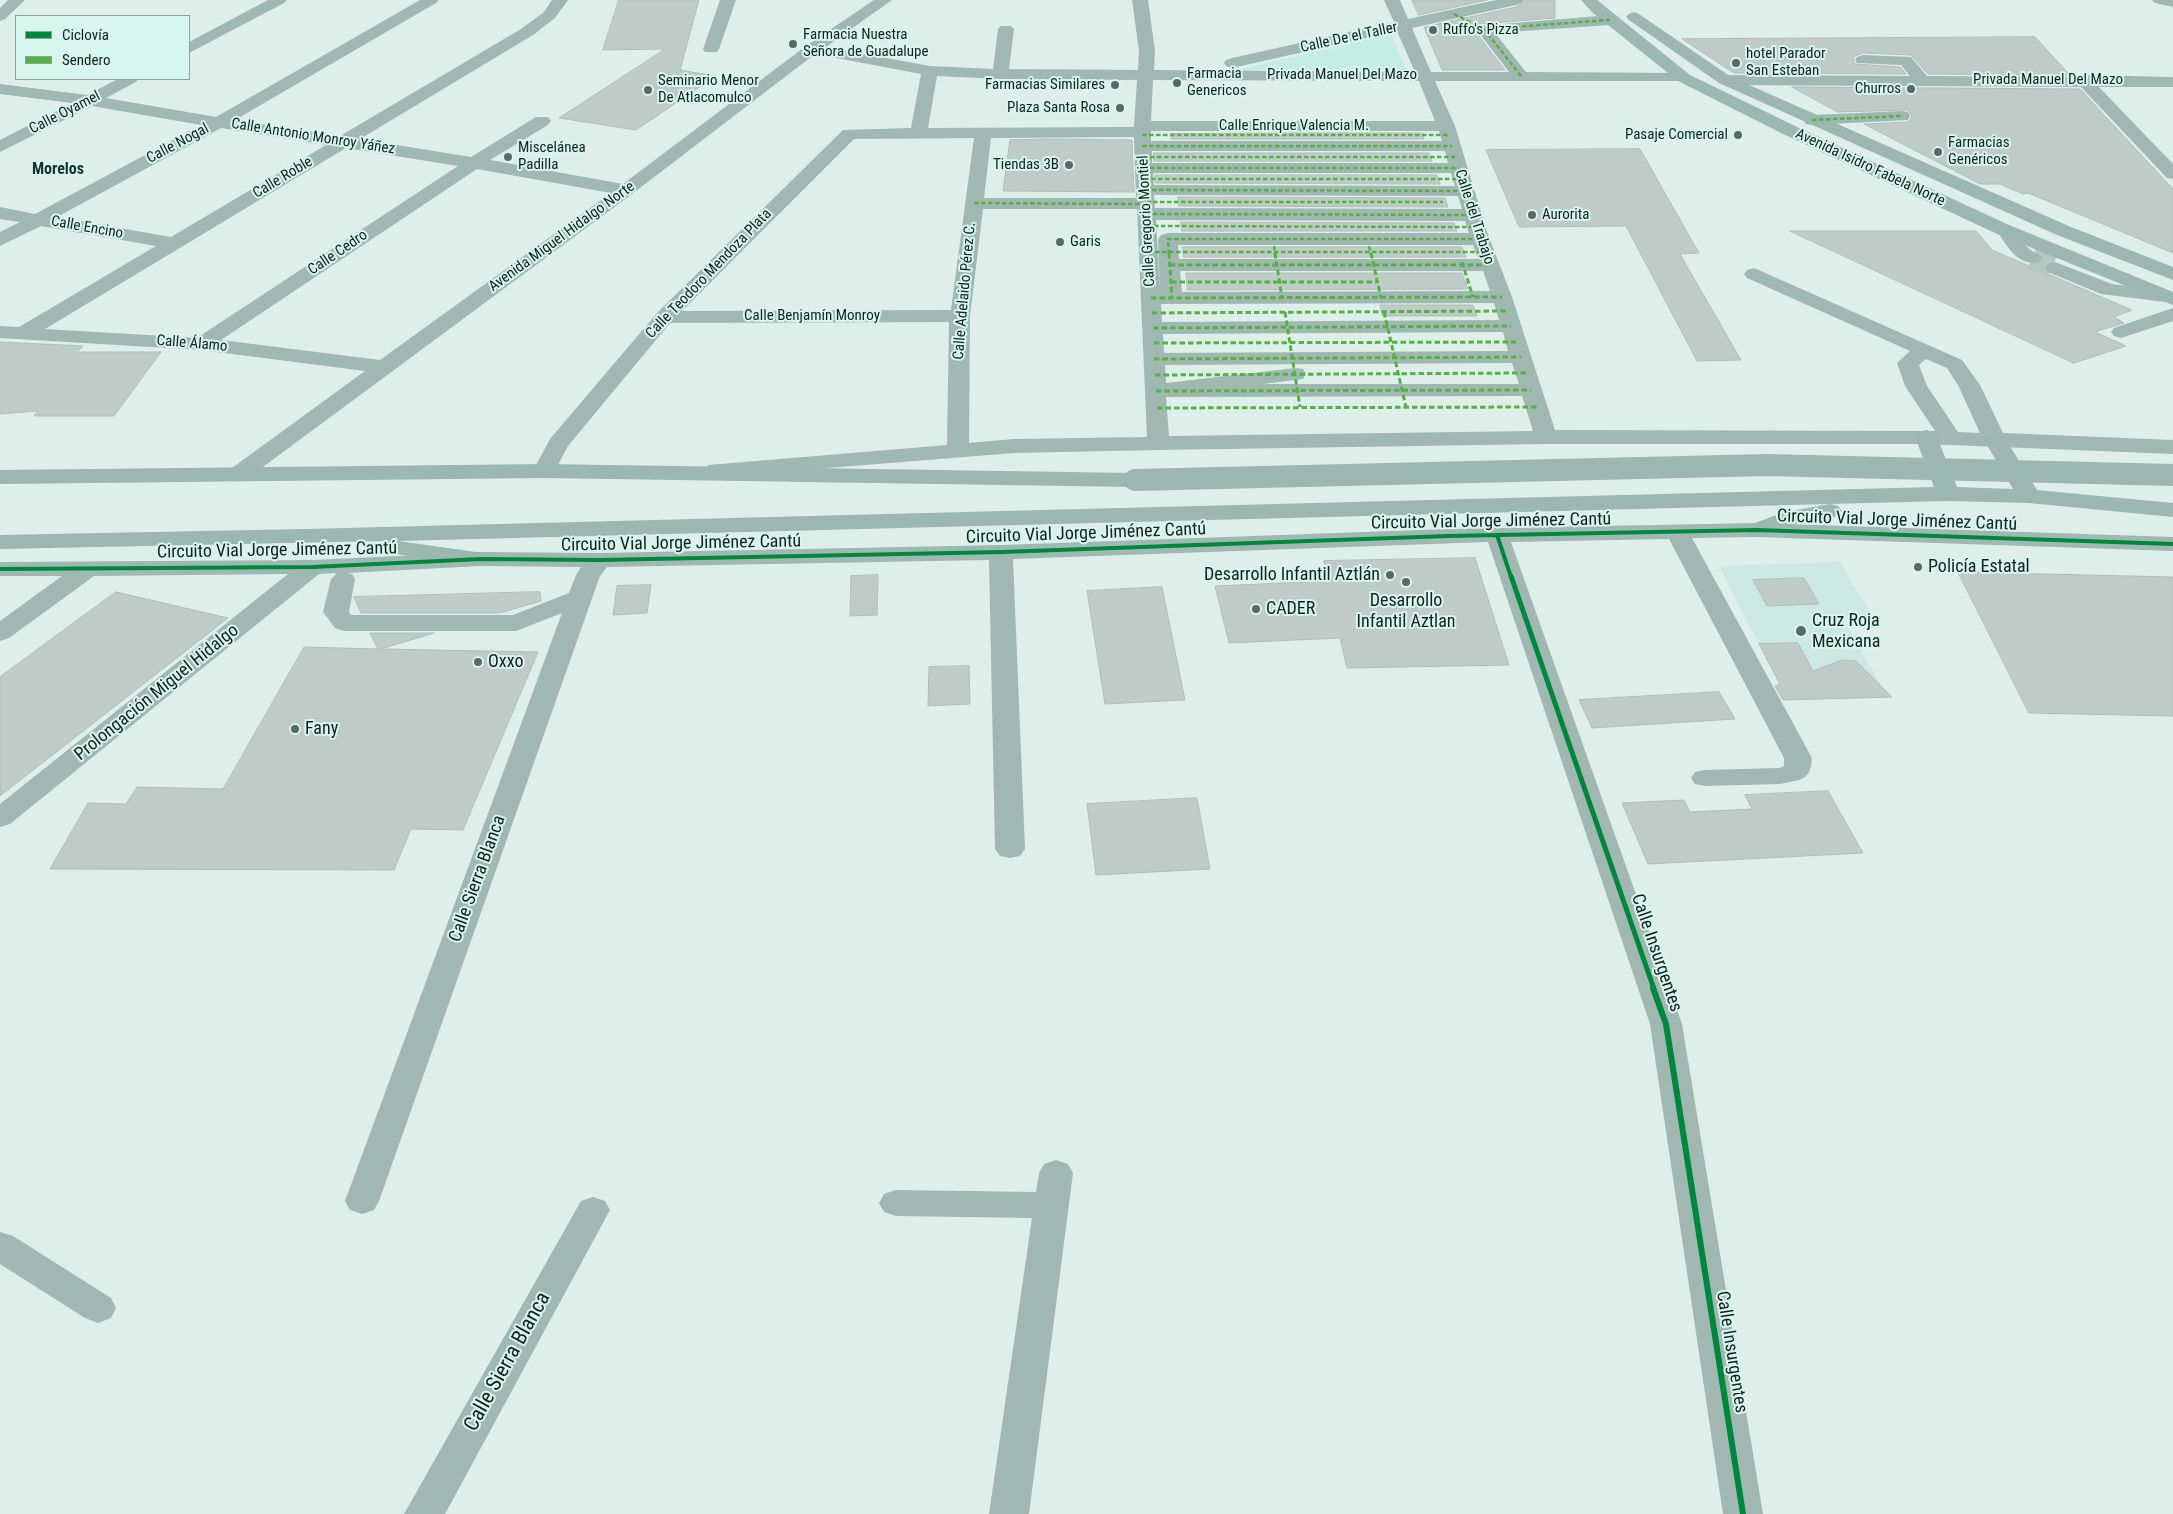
<!DOCTYPE html>
<meta charset="utf-8">
<style>
body{margin:0}
#map{position:relative;width:2173px;height:1514px;overflow:hidden;background:#deefea;font-family:"Roboto Condensed",sans-serif}
canvas{display:block}
.legend{position:absolute;left:15px;top:15px;width:175px;height:65px;box-sizing:border-box;background:#d7f6ed;border:1px solid #89a09a;margin:0;padding:6px 9px;list-style:none;font-size:15px;color:#14201d}
.legend li{display:flex;align-items:center;gap:10px;height:25px}
.legend b{width:25px;border:1px solid #89a09a}
</style>
<div id="map">
<canvas width="2173" height="1514"></canvas>
<ul class="legend">
<li><b style="height:6px;background:#00873e"></b>Ciclovía</li>
<li><b style="height:6px;background:#55b145"></b>Sendero</li>
</ul>
</div>
<script>
const ctx = document.querySelector('canvas').getContext('2d');
ctx.lineJoin = 'round';
function fillPath(path, color) {
  ctx.fillStyle = color;
  ctx.fill(path, 'evenodd');
}
function stroke(path, color, width, dash) {
  ctx.strokeStyle = color;
  ctx.lineWidth = width;
  ctx.lineCap = dash ? 'butt' : 'round';
  ctx.setLineDash(dash || []);
  ctx.stroke(path);
}
function write(font, color, halo, rows, align = 'center') {
  ctx.font = font + ' "Roboto Condensed",sans-serif';
  ctx.lineWidth = 4;
  ctx.setLineDash([]);
  ctx.textBaseline = 'middle';
  ctx.strokeStyle = halo;
  ctx.fillStyle = color;
  for (const [text, x, y, turn = 0] of rows) {
    ctx.save();
    ctx.translate(x, y);
    ctx.rotate((+turn || 0) * Math.PI / 180);
    ctx.textAlign = isNaN(turn) ? turn : align;
    if (halo) ctx.strokeText(text, 0, 0);
    ctx.fillText(text, 0, 0);
    ctx.restore();
  }
}
fillPath(new Path2D(`
 M1840,562L1873,617L1843,619L1888,697L1788,700L1719,566Z`), '#cce9e1');
fillPath(new Path2D(`
 M1391,34L1407,70H1237Z`), '#c3ede2');
const building = new Path2D(`
 M619,0H699L680,70L716,76L636,130L559,118L665,49L603,50Z
 M1412,0H1487L1419,15Z
 M1526,0H1555V18L1479,24L1470,28L1474,30L1505,70H1442L1424,27L1516,7Z
 M2035,37L2070,75L1928,74L1911,55L1863,53L1855,56L1853,59L1855,64L1900,67L1906,74L1734,73L1682,39Z
 M1792,87L2080,89L2173,189V253L2028,193L2023,194L2000,184H1980L1864,124L1908,122L1912,117L1908,110L1838,112Z
 M1308,133H1422L1424,139H1171V134Z
 M1054,139L1132,140L1134,192L1003,191L1010,140Z
 M1640,149L1699,253L1680,254L1741,360L1697,361L1626,226L1519,227L1486,150Z
 M1154,153H1429L1432,161H1154Z
 M1155,175H1437L1440,184L1156,183Z
 M1178,197L1445,198L1448,207L1179,206Z
 M1181,222L1454,223L1457,231H1182Z
 M1790,231H1976L1992,250L2132,310L2114,317L2124,323L2095,332L2126,346L2074,363Z
 M1183,247H1462L1466,257H1184Z
 M1186,273H1462L1468,289L1188,290Z
 M1380,305H1473L1477,316H1383Z
 M0,342L83,346L77,352H161L114,416H34L38,411L0,414Z
 M1475,558L1509,665L1347,668L1340,638L1229,643L1215,586L1328,581L1324,561Z
 M1958,572L2173,577V716L2029,713Z
 M878,575L877,615L850,616L851,576Z
 M1804,578L1819,604L1767,606L1753,580Z
 M651,585L647,613L613,615L617,586Z
 M1162,587L1185,700L1105,704L1087,591Z
 M116,592L228,618L0,796V677Z
 M540,592L541,601L500,613H361L354,597Z
 M370,633H434L381,649L538,652L463,830L411,829L394,870L50,869L88,803L126,804L137,787L223,789L304,647L378,649Z
 M1798,643L1813,671L1842,660L1856,661L1892,697L1783,700L1775,686L1780,684L1759,644Z
 M969,666L970,704L928,706L929,667Z
 M1719,692L1735,719L1592,728L1579,700Z
 M1828,791L1863,853L1648,864L1622,803L1684,800L1690,812L1752,809L1745,795Z
 M1197,798L1210,869L1096,875L1087,804Z`);
fillPath(building, '#becbc7');
stroke(building, '#b0beba', 1);
stroke(new Path2D(`
 M2032,258L2055,268`), '#b6c6c1', 22, [22, 11]);
fillPath(new Path2D(`
 M8,0H25L5,19L0,21V8Z
 M268,0H287L284,3L189,53V42Z
 M420,0H439L436,3L235,120L340,136L521,29L544,12L552,0H568L555,18L533,35L360,139L471,157L536,117H548L551,121L548,125L490,160L623,184L806,46L874,0H892L826,47L930,66L993,69L998,29L1001,26H1011L1014,29L1009,69L1138,70L1139,51L1132,0H1148L1155,51L1154,70L1415,72L1397,31L1232,68L1226,66L1224,63L1226,60L1232,58L1394,22L1384,0H1400L1408,19L1496,0H1524L1521,3L1516,5L1412,28L1431,72H1509L1476,29L1479,26L1610,15L1615,17L1618,20L1615,23L1610,25L1495,33L1526,72L1684,73L1690,75L1692,78L1690,81H1435L1455,126L1487,232L1512,297L1555,430L1935,431L1905,386L1897,363L1910,351L1747,278L1744,274L1747,270L1754,268L1962,360L1980,385L2003,433L2173,440V454L1926,444H1546L1158,450L1014,453L716,477L708,475L705,470L708,465L947,445L949,322L670,323L568,446L552,476L544,478L536,476L533,471L550,439L657,313L843,130L911,128L921,74L815,54L632,194L248,478L240,480L232,478L229,473L232,468L365,371L201,350L0,338V326L19,327L156,246L41,226L0,246V232L20,222L0,219V207L35,214L201,125L92,106L0,152V140L72,103L0,94V84L87,95L118,79H138L136,82L106,98L216,117ZM937,76L1000,79L1137,80L1134,127L928,128ZM1153,80L1419,81L1435,121H1151ZM221,128L326,145L171,237L57,217ZM1151,131H1439L1442,141H1151ZM1134,137L1136,198H984L991,138ZM974,138L951,310L682,311L854,139ZM346,148L458,166L197,338L45,329ZM1152,151H1445L1448,163H1152ZM477,169L611,193L380,360L221,340ZM1153,173H1451L1455,186L1154,185ZM1154,195L1458,196L1462,209L1155,208ZM983,209H1137L1147,437L1014,439L969,443L970,316ZM1156,220L1465,221L1469,233H1168L1161,235L1158,239L1160,292ZM1178,245H1473L1478,259H1179ZM1180,271H1483L1490,291L1182,292ZM1494,303L1499,320L1162,322L1161,304ZM1503,332L1508,351L1164,353L1163,334ZM1926,359L1947,368L1958,385L1980,433L1958,432L1927,386L1919,365ZM1512,363L1519,384H1263L1303,379L1306,374L1303,369L1295,368L1166,383L1165,365ZM1522,396L1533,431L1169,436L1166,397Z
 M720,0H736L719,49L717,52H705L703,49Z
 M2152,0H2173V7L2155,3Z
 M1863,55L1911,57L1927,76L2078,77L2084,75L2173,77V87H2099L2173,164V179L2167,178L2081,87L1725,85L1719,83L1717,80L1719,77L1725,75L1910,76L1901,65L1857,63L1855,60L1857,57Z
 M1902,111L1908,112L1910,116L1908,120L1812,125L1806,124L1803,120L1806,116L1812,115Z
 M2006,225C2019,229 2021,244 2032,251C2036,254 2038,253 2042,258L2039,262C2018,267 2007,246 1997,231L1999,227Z
 M2055,262L2112,284L2172,292L2173,299L2165,302L2101,294L2048,272L2045,268L2048,264Z
 M2173,308V321L2121,338L2114,336L2111,332L2114,328Z
 M1757,523L2173,537V551L1757,537L1692,538L1812,758C1810,782 1801,779 1780,784L1705,786L1695,784L1691,778L1695,772L1705,770L1779,768L1784,766V758L1669,539L1511,542L1682,1024L1763,1514H1723L1650,1024L1488,542L1013,559L1025,849L1020,856L1010,858L1000,856L995,849L989,560L607,567L600,576L379,1201L374,1210L362,1214L350,1210L345,1201L562,613L516,631H344L335,628L323,612L331,579L337,573L319,574L10,824L0,827V804L288,574L94,576L9,638L0,641V621L62,576H0V562L313,560L481,552L600,553L1002,545L1448,529ZM481,566L581,567L576,575L569,593L513,615H351L349,612L355,579L352,574L347,573Z
 M1056,1160L1068,1164L1073,1173L1029,1514H989L1032,1218L896,1216L884,1212L879,1203L884,1194L896,1190L1036,1192L1039,1173L1044,1164Z
 M593,1197L605,1201L610,1210L445,1514H404L581,1201Z
 M0,1232L13,1236L111,1298L116,1308L111,1318L98,1323L85,1318L0,1264Z`), '#a1b7b2');
fillPath(new Path2D(`
 M1581,0H1597L1690,75L1793,125L2009,225L2173,292V305L1995,233L1781,133L1678,81L1593,13Z
 M1634,12L1639,14L1731,77L2071,227L2173,267V280L2057,235L1719,83L1629,20L1626,17L1629,14Z
 M1926,430L1934,432L1937,437L1957,487L2013,489L1984,440L1987,435L1995,433L2003,435L2037,490L2173,503V517L2029,503L1947,501L1830,504L1838,506L1842,511L1838,516L1798,523L1757,537L1749,535L1745,530L1749,525L1785,512L1830,504L398,541L490,554L493,559L490,564L481,566L381,552L378,547L385,541L0,549V535L306,529L1934,487L1915,437L1918,432Z
 M544,464L1135,473L1143,475L1146,480L1143,485L1135,487L544,478L0,484V470Z`), '#9cb7b0');
stroke(new Path2D(`
 M1135,480L1767,465L2173,475`), '#9cb7b0', 22);
stroke(new Path2D(`
 M1454,14L1484,29
 M1521,76L1484,29L1610,20
 M1812,120L1902,116
 M1142,135H1449
 M1142,146H1452
 M1143,157H1455
 M1143,168H1459
 M1144,179H1462
 M1145,190L1466,191
 M1146,202H1443
 M974,203L1145,204
 M1146,214L1473,215
 M1147,226L1477,227
 M1274,246L1275,254
 M1369,246L1371,254
 M1148,252H1485
 M1169,254L1168,239H1481`), '#55b145', 2.5, [4.5, 2.5]);
stroke(new Path2D(`
 M1169,253L1172,298
 M1275,253L1282,298
 M1371,253L1381,298
 M1462,262L1473,297
 M1170,265H1489
 M1171,282H1377
 M1151,298L1502,297
 M1285,312L1300,407
 M1384,312L1406,407
 M1152,313L1506,311
 M1153,328L1511,326
 M1154,343L1516,342
 M1154,359L1521,357
 M1155,375L1526,373
 M1156,391L1531,390
 M1157,408L1537,407`), '#55b145', 3, [5.5, 3]);
stroke(new Path2D(`
 M1497,535L1511,577
 M0,569L313,567L481,559L600,560L1002,552L1448,536L1757,530L2173,544`), '#00873e', 4);
stroke(new Path2D(`
 M1511,576L1654,989`), '#00873e', 5);
stroke(new Path2D(`
 M1653,988L1666,1024L1743,1514`), '#00873e', 6);
for (const [x, y, r, color] of [
 [1433,30,5,"#5b6865"],
 [793,44,5,"#5b6865"],
 [1736,63,5,"#5b6865"],
 [1177,83,5,"#5b6865"],
 [1115,85,5,"#5b6865"],
 [1911,89,5,"#5b6865"],
 [648,90,5,"#5b6865"],
 [1120,108,5,"#5b6865"],
 [1738,135,5,"#5b6865"],
 [1938,152,5,"#5b6865"],
 [508,157,5,"#5b6865"],
 [1069,165,5,"#5b6865"],
 [1532,215,5,"#5b6865"],
 [1060,242,5,"#5b6865"],
 [1918,567,5,"#5b6865"],
 [1390,575,5,"#5b6865"],
 [1406,582,5,"#5b6865"],
 [1256,609,5,"#5b6865"],
 [1801,631,6,"#5b6865"],
 [478,662,5,"#5b6865"],
 [295,729,5,"#5b6865"]
]) {
  const dot = new Path2D();
  dot.arc(x, y, r, 0, 2 * Math.PI);
  ctx.fillStyle = color;
  ctx.fill(dot);
  stroke(dot, '#d7f6ed', 2);
}
write('15px', '#14201d', '#d7f6ed', [
 ["Ruffo's Pizza",1443,30],
 ["Farmacia Nuestra",803,35],
 ["Señora de Guadalupe",803,52],
 ["hotel Parador",1746,54],
 ["San Esteban",1746,71],
 ["Farmacia",1187,74],
 ["Genericos",1187,91],
 ["Seminario Menor",658,81],
 ["De Atlacomulco",658,98],
 ["Farmacias Similares",1105,85,"right"],
 ["Churros",1901,89,"right"],
 ["Plaza Santa Rosa",1110,108,"right"],
 ["Pasaje Comercial",1728,135,"right"],
 ["Farmacias",1948,143],
 ["Genéricos",1948,160],
 ["Miscelánea",518,148],
 ["Padilla",518,165],
 ["Tiendas 3B",1059,165,"right"],
 ["Aurorita",1542,215],
 ["Garis",1070,242]
], 'left');
write('15px', '#14201d', '#d7f6ed', [
 ["Calle De el Taller",1349,38,-12],
 ["Privada Manuel Del Mazo",1342,75],
 ["Privada Manuel Del Mazo",2048,80],
 ["Calle Oyamel",65,113,-27],
 ["Calle Enrique Valencia M.",1294,126],
 ["Calle Antonio Monroy Yáñez",313,137,9],
 ["Calle Nogal",178,144,-28],
 ["Avenida Isidro Fabela Norte",1870,168,25],
 ["Calle Roble",283,178,-31],
 ["Calle del Trabajo",1474,217,72],
 ["Calle Gregorio Montiel",1147,221,-93],
 ["Calle Encino",87,228,10],
 ["Avenida Miguel Hidalgo Norte",562,237,-36],
 ["Calle Cedro",338,253,-34],
 ["Calle Teodoro Mendoza Plata",709,274,-46],
 ["Calle Adelaido Pérez C.",965,291,-85],
 ["Calle Benjamín Monroy",812,316],
 ["Calle Álamo",192,344,5]
]);
write('bold 16px', '#17312b', '#d7f6ed', [
 ["Morelos",58,170]
]);
write('18px', '#14201d', '#d7f6ed', [
 ["Circuito Vial Jorge Jiménez Cantú",1897,521,2],
 ["Circuito Vial Jorge Jiménez Cantú",1491,522,-1],
 ["Circuito Vial Jorge Jiménez Cantú",1086,534,-2],
 ["Circuito Vial Jorge Jiménez Cantú",681,544,-1],
 ["Circuito Vial Jorge Jiménez Cantú",277,551,-1],
 ["Prolongación Miguel Hidalgo",157,693,-39],
 ["Calle Sierra Blanca",478,879,-70],
 ["Calle Insurgentes",1656,953,71],
 ["Calle Insurgentes",1731,1352,81]
]);
write('18px', '#14201d', '#d7f6ed', [
 ["Policía Estatal",1928,567],
 ["Desarrollo Infantil Aztlán",1380,575,"right"],
 ["Desarrollo",1406,601,"center"],
 ["Infantil Aztlan",1406,622,"center"],
 ["CADER",1266,609],
 ["Cruz Roja",1812,621],
 ["Mexicana",1812,642],
 ["Oxxo",488,662],
 ["Fany",305,729]
], 'left');
write('21px', '#14201d', '#d7f6ed', [
 ["Calle Sierra Blanca",508,1362,-61]
]);
</script>
